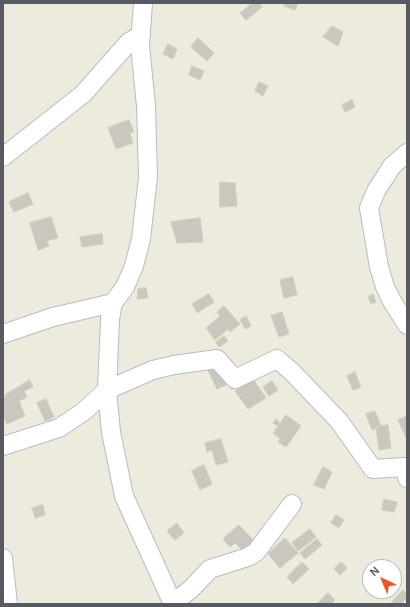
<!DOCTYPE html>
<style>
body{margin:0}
#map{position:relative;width:410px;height:607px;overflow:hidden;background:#ecebde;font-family:Arial,sans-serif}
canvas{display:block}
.frame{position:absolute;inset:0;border:4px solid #585a61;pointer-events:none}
.north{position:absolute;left:362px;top:559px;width:40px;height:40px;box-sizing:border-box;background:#fff;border:1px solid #bcbdc0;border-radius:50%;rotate:316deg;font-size:11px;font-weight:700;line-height:16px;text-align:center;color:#585a61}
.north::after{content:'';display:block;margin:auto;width:14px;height:18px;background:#ef5421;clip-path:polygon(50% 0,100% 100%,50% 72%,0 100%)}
</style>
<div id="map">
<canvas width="410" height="607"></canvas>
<div class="frame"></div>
<div class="north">N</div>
</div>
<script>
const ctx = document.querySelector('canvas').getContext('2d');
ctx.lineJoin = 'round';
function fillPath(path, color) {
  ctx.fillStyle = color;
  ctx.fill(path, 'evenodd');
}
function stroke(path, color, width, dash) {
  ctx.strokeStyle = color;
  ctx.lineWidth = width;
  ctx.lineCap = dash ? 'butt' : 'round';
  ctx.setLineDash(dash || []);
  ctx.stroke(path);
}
const building = new Path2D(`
 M249,3H259L262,7L246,20L240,13L250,5Z
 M285,3H298L295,10L284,6Z
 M332,26L343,32L338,46L323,37Z
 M198,38L214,53L207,61L191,47Z
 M168,44L177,49L173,59L163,54Z
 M192,66L204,71L200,80L189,75Z
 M259,82L268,86L263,96L255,91Z
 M352,100L355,107L345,112L342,105Z
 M129,120L134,132L130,133L133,143L116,149L108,128Z
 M220,182L235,183L237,206L220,207Z
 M28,193L33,204L14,212L9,202Z
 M51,217L58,238L47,241L49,246L38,250L30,223Z
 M200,218L203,242L177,243L171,222Z
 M102,234L103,244L82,247L80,237Z
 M293,277L297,295L284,298L280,280Z
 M146,288L148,298L137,299L138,289Z
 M209,294L214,302L197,313L192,304Z
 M373,294L376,302L371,304L368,297Z
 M224,306L240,324L230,332L228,329L215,340L206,328L220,316L217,312Z
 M282,312L289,334L279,337L271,316Z
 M246,316L251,326L245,329L240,320Z
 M224,336L228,341L219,347L216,342Z
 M217,366L226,385L217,389L208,370Z
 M355,372L361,387L353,390L347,376Z
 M253,379L266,398L248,409L235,391Z
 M30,380L33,387L24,391L27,397L19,401L25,416L7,424L3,415V398L6,397L5,395Z
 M272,381L278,390L269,396L263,387Z
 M46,399L54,417L45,421L37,403Z
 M375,411L381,426L372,430L366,414Z
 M286,415L301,426L286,447L278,442L280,438L273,433L278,426L273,423L276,419L280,423Z
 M407,416V440L398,420Z
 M388,425L391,448L379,450L376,427Z
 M221,439L228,462L216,465L212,450L207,452L205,443Z
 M204,465L212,484L200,490L192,471Z
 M323,467L332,472L324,489L314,485Z
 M384,499L397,502L394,512L382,510Z
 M43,505L45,515L35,518L32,508Z
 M336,515L344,520L339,528L331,523Z
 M177,523L184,533L175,540L167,531Z
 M239,525L254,541L250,551H243L235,543L230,547L223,539Z
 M310,529L316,537L298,551L292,543Z
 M285,538L298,553L280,568L268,554Z
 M317,539L322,545L305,559L300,553Z
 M302,562L309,569L293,584L287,577Z
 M341,562L347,568L340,575L334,569Z
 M403,590L407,594V597L401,604H394L392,602Z
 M328,593L335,600L331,604H317Z`);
fillPath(building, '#c9c7be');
stroke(building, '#d0cebd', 1);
const street = new Path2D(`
 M143,3L140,45L146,106L148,177L141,239L134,266L125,287L113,303L110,319L107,390L111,432L124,496L173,604
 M407,153L392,166L376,191L369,208L379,267L385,287L392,301L407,325
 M3,157L83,94L129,42L141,35
 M3,334L53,317L113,303
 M3,446L59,428L83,412L107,390L153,370L174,365L217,359L235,379L277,359L292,372L339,421L373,469L405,467L407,478
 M3,558L8,604
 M173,603L191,589L210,569L248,557L256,552L292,504`);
stroke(street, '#babbc1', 20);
stroke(street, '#fff', 18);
</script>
